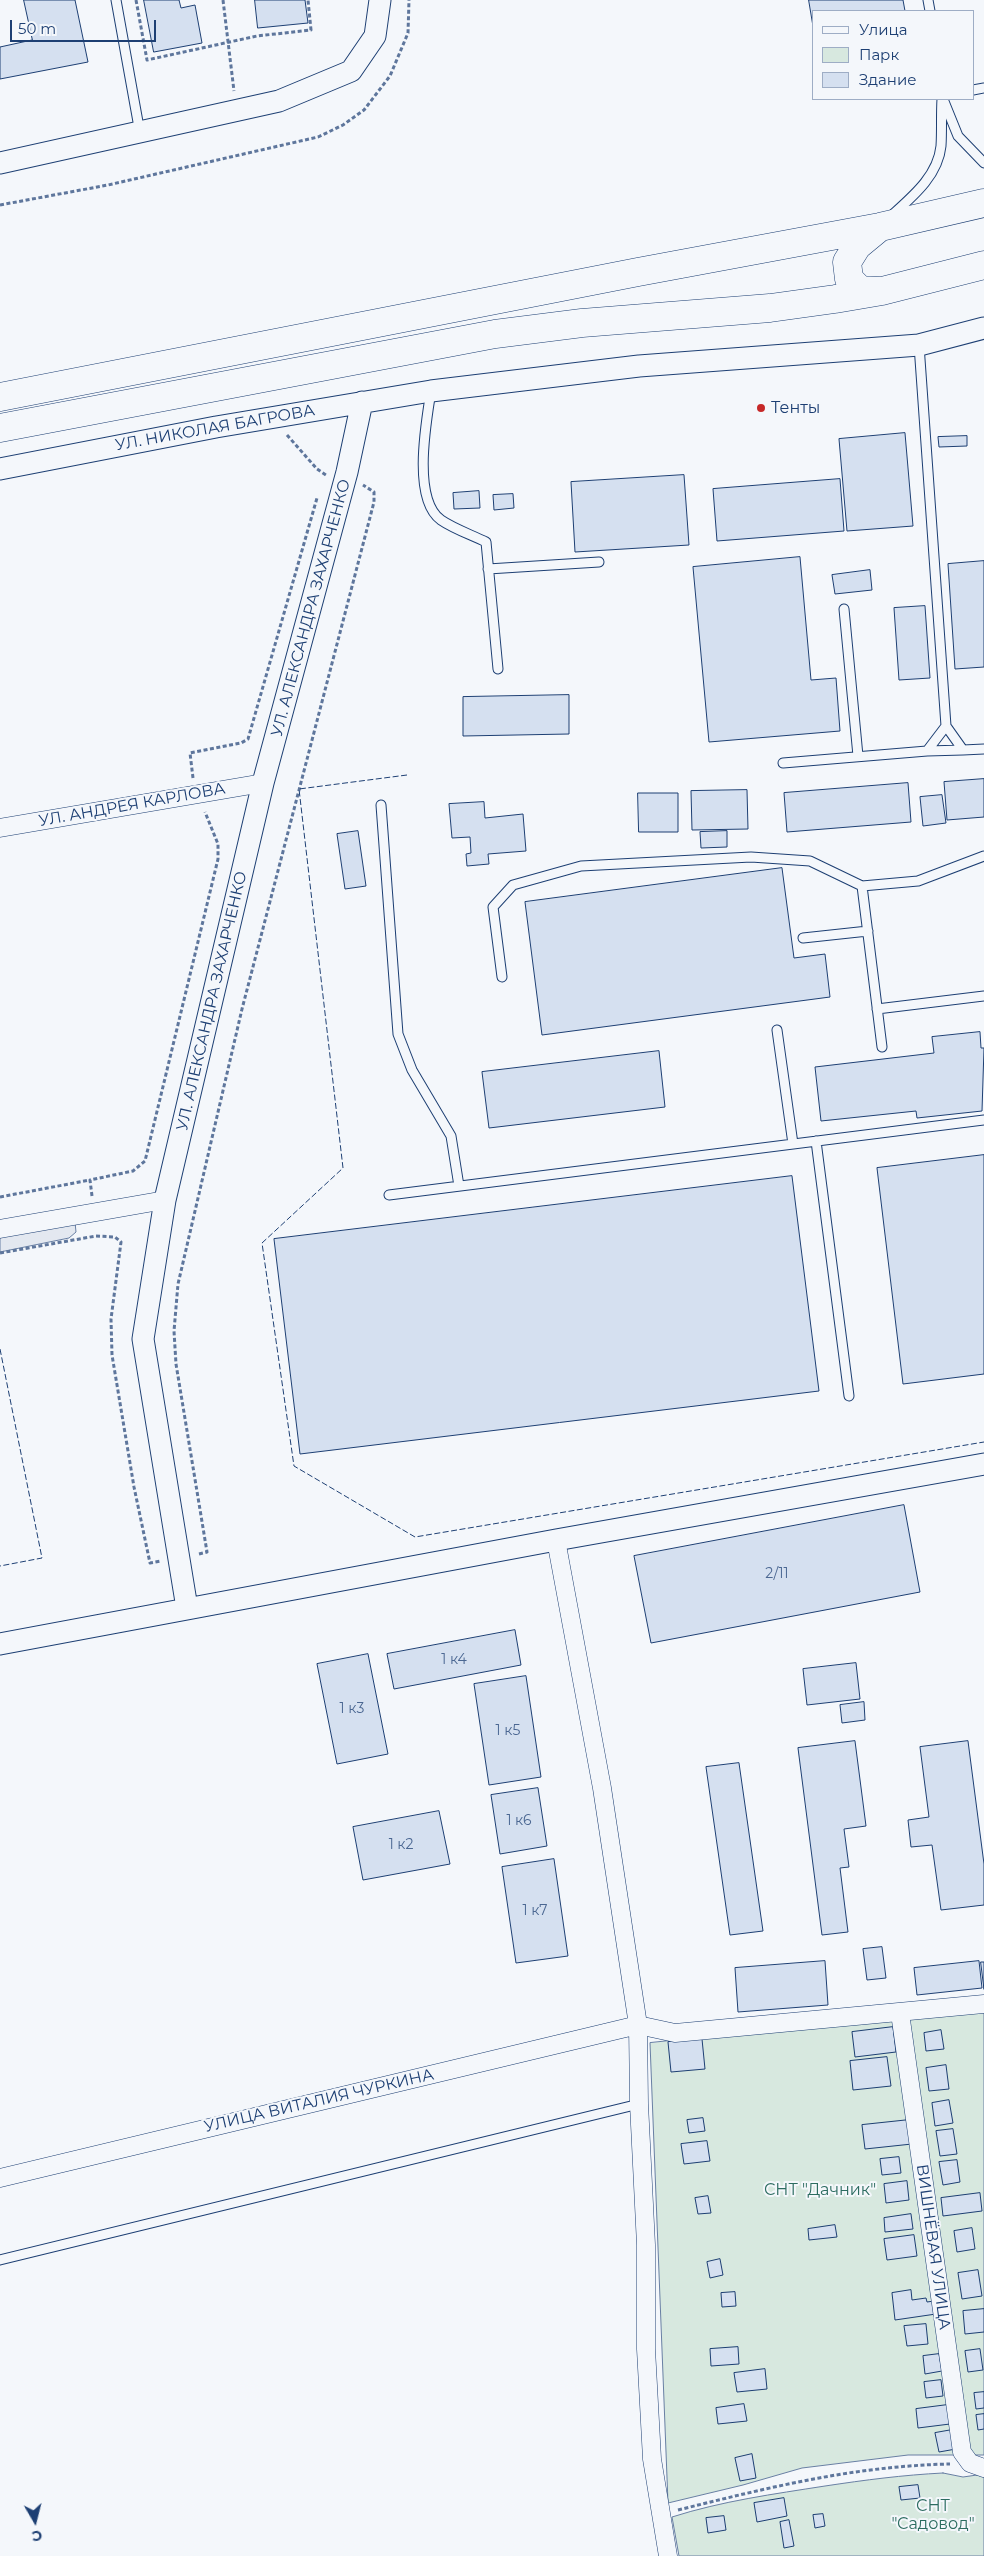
<!DOCTYPE html>
<meta charset="utf-8">
<style>
body{margin:0}
#map{position:relative;width:984px;height:2556px;overflow:hidden;background:#f4f7fb;font-family:Montserrat,sans-serif}
canvas{display:block}
.legend{position:absolute;left:812px;top:10px;width:162px;height:90px;box-sizing:border-box;background:#f4f7fb;border:1px solid #9eadc5;margin:0;padding:6px 9px;list-style:none;font-size:15px;color:#1d3f73}
.legend li{display:flex;align-items:center;gap:10px;height:25px}
.legend b{width:25px;border:1px solid #9eadc5}
.north{position:absolute;left:10px;top:2496px;width:50px;height:50px;-webkit-text-stroke:4px #f4f7fb;paint-order:stroke;rotate:172deg;font-size:14px;font-weight:700;line-height:20px;text-align:center;color:#1d3f73}
.north::after{content:'';display:block;margin:auto;width:18px;height:22px;background:#1d3f73;clip-path:polygon(50% 0,100% 100%,50% 72%,0 100%)}
.scale{position:absolute;left:10px;top:20px;width:146px;height:22px;box-sizing:border-box;border:2px solid #1d3f73;border-top:0;padding-left:6px;font-size:15px;line-height:18px;white-space:nowrap;color:#1d3f73;-webkit-text-stroke:4px #f4f7fb;paint-order:stroke}
</style>
<div id="map">
<canvas width="984" height="2556"></canvas>
<ul class="legend">
<li><b style="height:6px;background:#f4f7fb"></b>Улица</li>
<li><b style="height:14px;background:#d7e8df"></b>Парк</li>
<li><b style="height:14px;background:#d5e0f0"></b>Здание</li>
</ul>
<div class="north">С</div>
<div class="scale">50 m</div>
</div>
<script>
const ctx = document.querySelector('canvas').getContext('2d');
ctx.lineJoin = 'round';
function fillPath(path, color) {
  ctx.fillStyle = color;
  ctx.fill(path, 'evenodd');
}
function stroke(path, color, width, dash) {
  ctx.strokeStyle = color;
  ctx.lineWidth = width;
  ctx.lineCap = dash ? 'butt' : 'round';
  ctx.setLineDash(dash || []);
  ctx.stroke(path);
}
function write(font, color, halo, rows, align = 'center') {
  ctx.font = font + ' Montserrat,sans-serif';
  ctx.lineWidth = 4;
  ctx.setLineDash([]);
  ctx.textBaseline = 'middle';
  ctx.strokeStyle = halo;
  ctx.fillStyle = color;
  for (const [text, x, y, turn = 0] of rows) {
    ctx.save();
    ctx.translate(x, y);
    ctx.rotate((+turn || 0) * Math.PI / 180);
    ctx.textAlign = isNaN(turn) ? turn : align;
    if (halo) ctx.strokeText(text, 0, 0);
    ctx.fillText(text, 0, 0);
    ctx.restore();
  }
}
const green = new Path2D(`
 M984,2008V2455H908L802,2468L743,2485L668,2503L650,2043Z
 M943,2473L963,2477L984,2474V2556H679L672,2517C722,2501 774,2494 825,2486C865,2480 903,2475 943,2473Z`);
fillPath(green, '#d7e8df');
stroke(green, '#687fa3', 1);
const parking = new Path2D(`
 M75,1222L76,1232L69,1238L0,1252V1236Z`);
fillPath(parking, '#e3e8f0');
stroke(parking, '#687fa3', 1);
const building = new Path2D(`
 M24,0H75L88,62L0,79V47L32,40Z
 M144,0H179L181,8L195,5L202,43L154,52Z
 M255,0H305L308,23L258,28Z
 M809,0H903L905,11H813V26Z
 M905,433L913,526L847,531L839,439Z
 M967,436V446L939,447L938,437Z
 M684,475L689,545L575,552L571,482Z
 M840,479L844,531L717,541L713,489Z
 M479,491L480,508L454,509L453,493Z
 M513,494L514,508L494,510L493,495Z
 M800,557L811,680L836,678L840,731L709,742L693,567Z
 M984,561V667L955,669L948,564Z
 M870,570L872,590L835,594L832,575Z
 M925,606L930,678L899,680L894,608Z
 M569,695V734L463,736V697Z
 M984,779V817L947,820L944,782Z
 M908,783L911,822L787,832L784,793Z
 M747,790L748,829L692,830L691,791Z
 M638,793H678V832H639Z
 M942,795L946,823L923,826L920,797Z
 M484,802L485,818L523,814L526,851L488,854L489,864L467,866L466,854L471,853L470,837L452,838L449,804Z
 M358,831L366,886L345,889L337,834Z
 M727,831V847L701,848L700,832Z
 M782,868L794,958L825,954L830,997L542,1035L525,902Z
 M980,1032L981,1048H984L982,1111L917,1118L916,1111L821,1121L815,1067L934,1053L932,1037Z
 M659,1051L665,1107L489,1128L482,1072Z
 M984,1155V1374L903,1384L877,1168Z
 M792,1176L819,1391L300,1454L274,1239Z
 M904,1505L920,1592L651,1643L634,1556Z
 M515,1630L521,1665L394,1689L387,1654Z
 M368,1654L388,1754L337,1764L317,1664Z
 M856,1663L860,1699L807,1705L803,1669Z
 M526,1676L541,1777L489,1785L474,1684Z
 M864,1702L865,1720L842,1723L840,1705Z
 M855,1741L866,1826L844,1829L849,1867L840,1868L848,1932L822,1935L798,1748Z
 M968,1741L984,1864V1905L941,1910L932,1845L911,1847L908,1820L929,1817L920,1747Z
 M739,1763L763,1931L730,1935L706,1767Z
 M538,1788L547,1846L500,1854L491,1795Z
 M439,1811L450,1864L363,1880L353,1827Z
 M554,1859L568,1956L516,1963L502,1867Z
 M882,1947L886,1978L867,1980L863,1949Z
 M825,1961L828,2005L738,2012L735,1968Z
 M979,1961L982,1988L917,1995L914,1968Z
 M981,1962H984V1989Z
 M893,2027L896,2052L855,2057L852,2032Z
 M941,2030L944,2049L926,2051L924,2033Z
 M702,2039L705,2069L671,2072L668,2042Z
 M887,2057L891,2086L853,2090L850,2061Z
 M946,2065L949,2089L929,2091L926,2068Z
 M949,2100L953,2123L935,2126L932,2103Z
 M703,2118L705,2131L689,2133L687,2120Z
 M909,2120L912,2144L865,2149L862,2125Z
 M953,2129L957,2154L940,2156L936,2131Z
 M707,2141L710,2161L684,2164L681,2144Z
 M899,2157L901,2173L882,2175L880,2159Z
 M957,2160L960,2182L943,2185L939,2162Z
 M907,2181L909,2200L886,2203L884,2184Z
 M980,2193L982,2211L943,2216L941,2198Z
 M708,2196L711,2213L698,2214L695,2198Z
 M911,2214L913,2229L885,2232L884,2218Z
 M835,2225L837,2237L809,2240L808,2229Z
 M972,2228L975,2249L957,2252L954,2231Z
 M914,2235L917,2256L887,2260L884,2239Z
 M720,2259L723,2275L710,2278L707,2262Z
 M978,2270L982,2296L962,2299L958,2273Z
 M911,2290L912,2300L926,2298L927,2302L934,2301L936,2314L895,2320L892,2293Z
 M735,2292L736,2306L722,2307L721,2293Z
 M984,2309V2332L965,2334L963,2311Z
 M926,2324L928,2344L907,2346L904,2326Z
 M738,2347L739,2364L711,2366L710,2349Z
 M980,2349L983,2370L968,2372L965,2351Z
 M939,2354L942,2371L925,2374L923,2356Z
 M765,2369L767,2389L737,2392L734,2373Z
 M941,2380L943,2396L926,2398L924,2382Z
 M984,2392V2408L976,2409L974,2393Z
 M744,2404L747,2421L718,2424L716,2408Z
 M955,2404L958,2423L918,2428L916,2409Z
 M984,2414V2429L978,2430L976,2415Z
 M952,2430L956,2449L939,2452L935,2433Z
 M752,2454L756,2478L740,2481L735,2458Z
 M918,2485L920,2498L901,2500L899,2487Z
 M784,2498L787,2516L757,2522L754,2503Z
 M823,2514L825,2526L815,2528L813,2515Z
 M724,2516L726,2530L708,2533L706,2518Z
 M789,2520L794,2546L784,2548L780,2522Z`);
fillPath(building, '#d5e0f0');
stroke(building, '#1d3f73', 1);
const service = new Path2D(`
 M116,0L140,133
 M928,0L930,11
 M973,90L984,88
 M943,99L958,136L984,163
 M891,216C912,197 938,176 941,146C942,131 941,114 942,99
 M919,345L946,726L963,750L984,749
 M431,391C426,423 412,499 441,520C454,529 472,535 486,542L498,669
 M488,569L599,562
 M844,609L858,756
 M927,751L963,750
 M783,763L927,751L946,726
 M381,805L398,1034L412,1070L451,1136L459,1186
 M862,886L882,1047
 M803,938L868,931
 M502,977L493,907L513,885L581,866L751,857L810,861L862,886L918,881L984,856
 M877,1009L984,996
 M777,1030L793,1144
 M816,1141L849,1396
 M389,1195L984,1120
 M0,2260L639,2104`);
const minor = new Path2D(`
 M0,828L263,783
 M0,1229L165,1200
 M556,1540L602,1788L638,2025L639,2104L646,2245V2349L652,2459L668,2556
 M900,2013L962,2452L970,2463L984,2468
 M0,2178L638,2025L675,2033L984,2004`);
const tertiary = new Path2D(`
 M0,163L279,101L351,71L375,36L380,0
 M0,469L216,427L431,391L639,366L919,345L984,328
 M187,1608L143,1339L165,1200L263,783L347,472L362,402
 M0,1644L556,1540L984,1464`);
const primary = new Path2D(`
 M880,227L857,246L847,262L849,279L860,290L880,291
 M0,397L638,272L880,227L984,203
 M0,428L495,334L582,323L770,308L835,299L882,291L984,265`);
stroke(service, '#1d3f73', 11);
stroke(minor, '#1d3f73', 19);
stroke(tertiary, '#1d3f73', 23);
stroke(primary, '#1d3f73', 29);
stroke(new Path2D(`
 M136,0L147,60L257,36L311,30L308,0
 M223,0L234,91
 M0,205L108,185L318,137L343,125L364,110L390,76L408,33L409,0
 M287,435L317,469L326,475
 M193,778L190,753L241,743L248,739L317,498
 M92,1196L90,1180L133,1171L145,1161L218,859V844L205,812
 M0,1197L90,1180
 M0,1253L96,1236L115,1237L121,1242L111,1319L112,1355L134,1487L150,1563L161,1561
 M199,1554L207,1552L176,1364L174,1331L178,1284L242,1009L374,502V492L363,485
 M678,2510C771,2487 854,2466 950,2464`), '#5e769c', 3, [4, 2.5]);
stroke(service, '#f4f7fb', 9);
stroke(minor, '#f4f7fb', 18);
stroke(tertiary, '#f4f7fb', 21);
stroke(primary, '#f4f7fb', 28);
stroke(new Path2D(`
 M407,775L299,789L343,1168L262,1243L294,1466L415,1537L984,1442
 M0,1349L42,1558L0,1566`), '#1d3f73', 1, [6, 2.5]);
for (const [x, y, r, color] of [
 [761,408,5,"#c62828"]
]) {
  const dot = new Path2D();
  dot.arc(x, y, r, 0, 2 * Math.PI);
  ctx.fillStyle = color;
  ctx.fill(dot);
  stroke(dot, '#f4f7fb', 2);
}
write('14px', '#4b6792', null, [
 ["2/11",777,1574],
 ["1 к4",454,1660],
 ["1 к3",352,1709],
 ["1 к5",508,1731],
 ["1 к6",519,1821],
 ["1 к2",401,1845],
 ["1 к7",535,1911]
]);
write('16px', '#1d3f73', '#f4f7fb', [
 ["Тенты",771,408]
], 'left');
write('16px', '#1d3f73', '#f4f7fb', [
 ["УЛ. НИКОЛАЯ БАГРОВА",215,428,-10],
 ["УЛ. АЛЕКСАНДРА ЗАХАРЧЕНКО",311,608,-75],
 ["УЛ. АНДРЕЯ КАРЛОВА",132,805,-10],
 ["УЛ. АЛЕКСАНДРА ЗАХАРЧЕНКО",212,1001,-77],
 ["УЛИЦА ВИТАЛИЯ ЧУРКИНА",319,2101,-13],
 ["ВИШНЁВАЯ УЛИЦА",933,2247,82]
]);
write('16px', '#2c6c60', '#f4f7fb', [
 ["СНТ \"Дачник\"",820,2190],
 ["СНТ",933,2506],
 ["\"Садовод\"",933,2524]
]);
</script>
